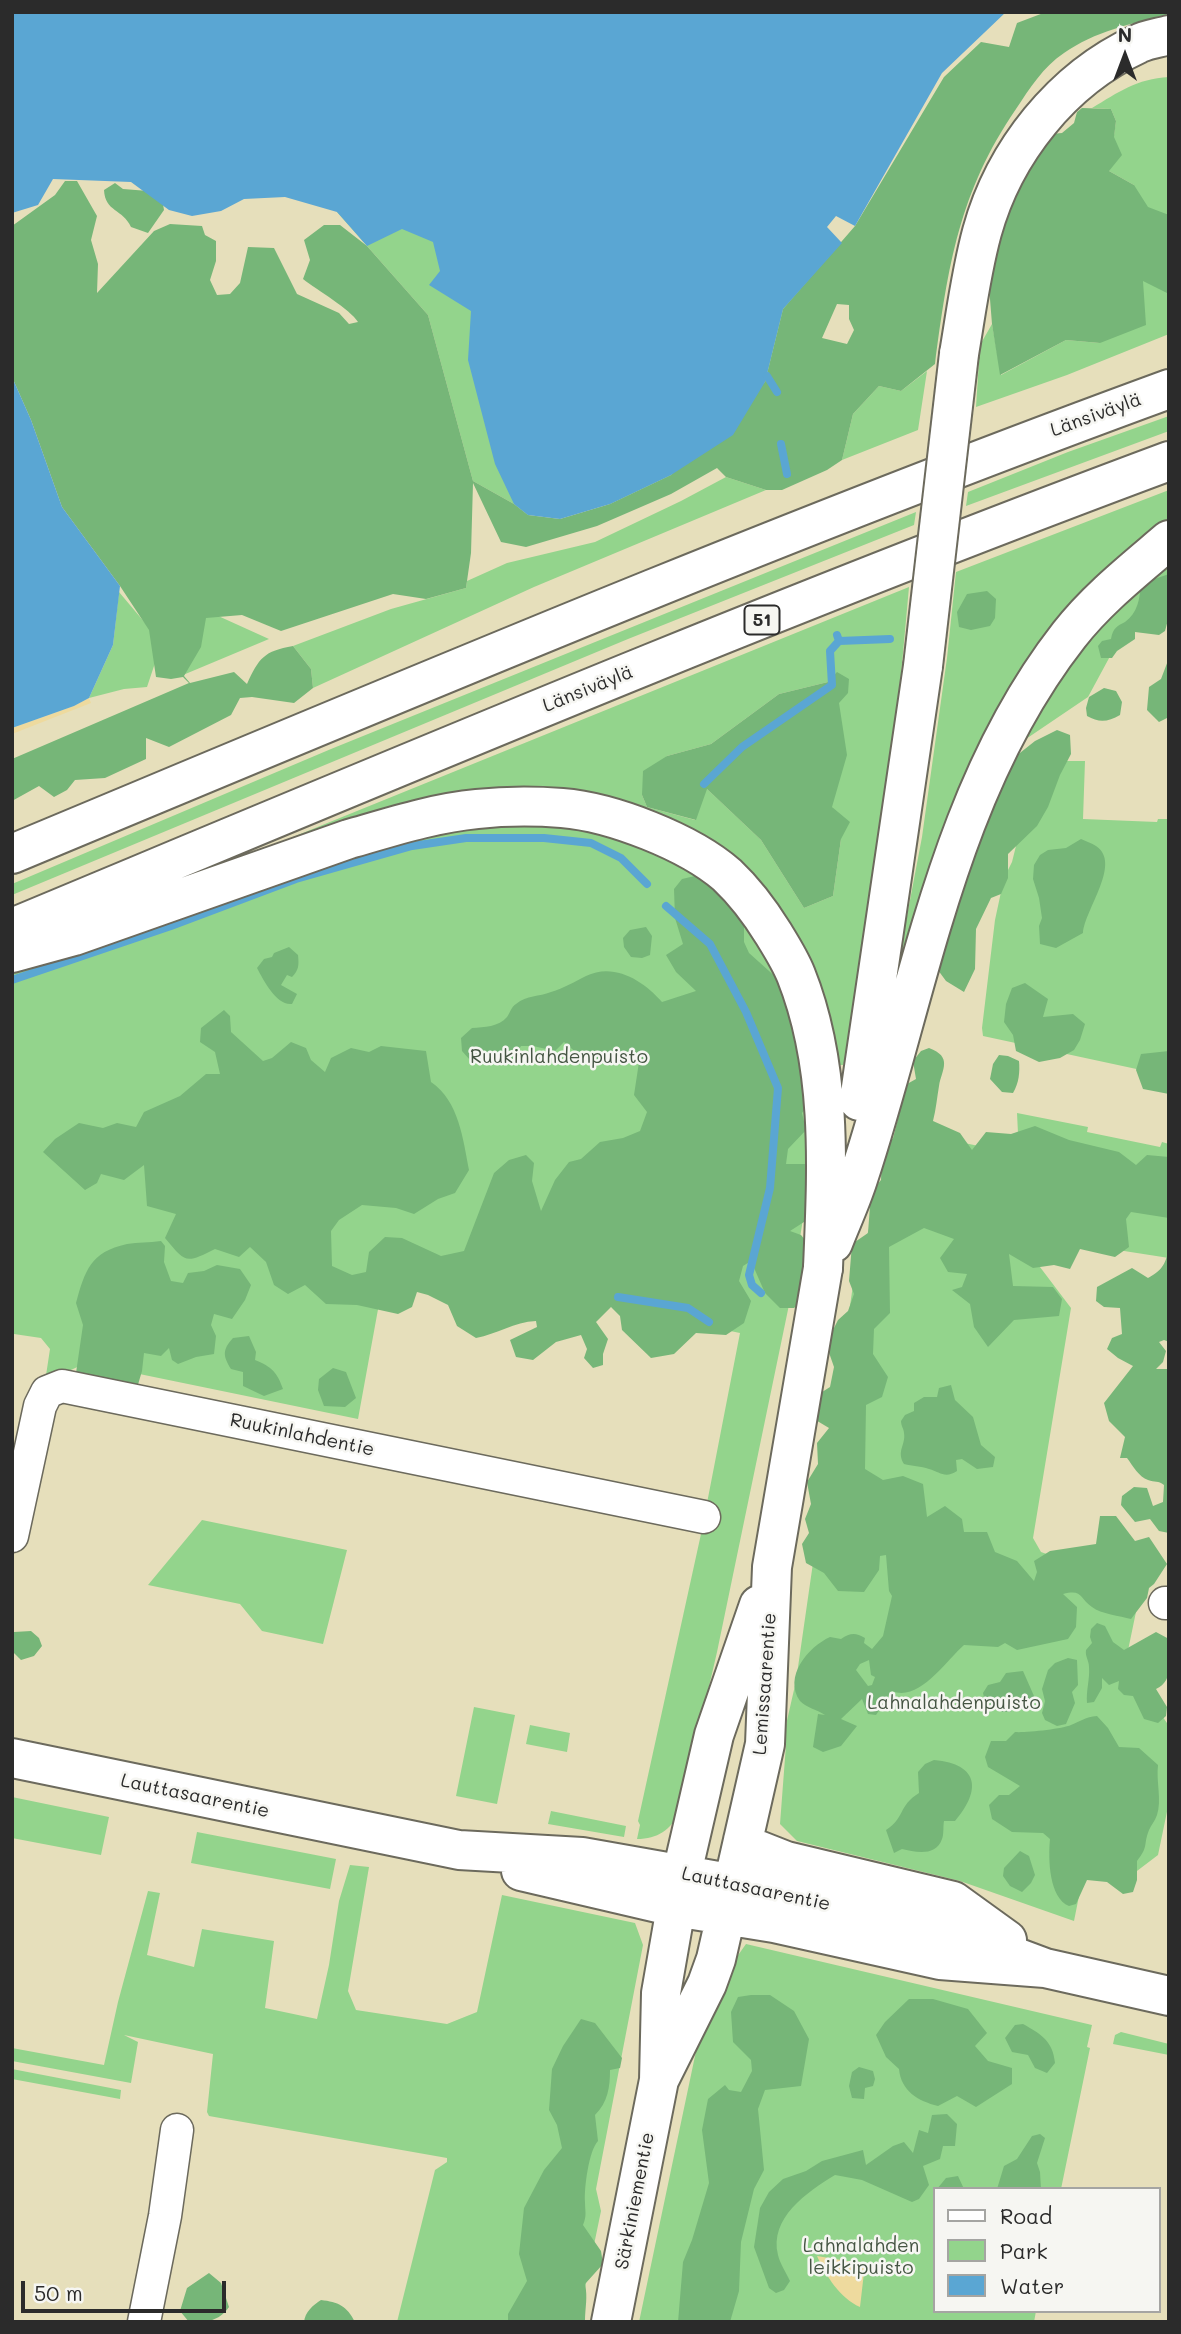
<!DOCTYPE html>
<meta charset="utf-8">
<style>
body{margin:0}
#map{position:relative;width:1181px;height:2334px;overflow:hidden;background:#e6dfbb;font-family:Mali,sans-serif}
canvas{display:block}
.frame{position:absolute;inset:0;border:14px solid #2b2b2b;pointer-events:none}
.legend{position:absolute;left:933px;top:2187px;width:228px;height:126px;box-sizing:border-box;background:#f6f6f2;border:2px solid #a5a5a2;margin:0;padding:9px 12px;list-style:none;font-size:21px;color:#2b2b2b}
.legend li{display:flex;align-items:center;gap:14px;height:35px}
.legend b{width:35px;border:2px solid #a5a5a2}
.north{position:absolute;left:1090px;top:21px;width:70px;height:70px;-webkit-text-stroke:5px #f6f6f2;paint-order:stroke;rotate:0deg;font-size:19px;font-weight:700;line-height:28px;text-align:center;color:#2b2b2b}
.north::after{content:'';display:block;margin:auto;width:24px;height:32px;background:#2b2b2b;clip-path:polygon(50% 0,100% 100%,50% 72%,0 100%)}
.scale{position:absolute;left:21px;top:2281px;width:205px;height:32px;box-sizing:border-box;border:4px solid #2b2b2b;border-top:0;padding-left:9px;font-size:21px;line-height:24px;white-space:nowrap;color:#2b2b2b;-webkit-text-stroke:5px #f6f6f2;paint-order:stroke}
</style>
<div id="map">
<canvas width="1181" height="2334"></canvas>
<div class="frame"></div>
<ul class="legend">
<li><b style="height:9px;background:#fff"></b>Road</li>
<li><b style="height:19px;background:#93d48c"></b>Park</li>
<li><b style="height:19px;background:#5aa6d3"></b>Water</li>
</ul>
<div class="north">N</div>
<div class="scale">50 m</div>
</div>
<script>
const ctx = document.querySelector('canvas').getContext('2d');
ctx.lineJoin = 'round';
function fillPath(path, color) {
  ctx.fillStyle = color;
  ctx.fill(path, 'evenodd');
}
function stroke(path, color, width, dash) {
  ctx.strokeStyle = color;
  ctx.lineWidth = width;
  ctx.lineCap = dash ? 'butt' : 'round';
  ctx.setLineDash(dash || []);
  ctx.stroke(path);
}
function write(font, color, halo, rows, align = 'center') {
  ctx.font = font + ' Mali,sans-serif';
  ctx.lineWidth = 5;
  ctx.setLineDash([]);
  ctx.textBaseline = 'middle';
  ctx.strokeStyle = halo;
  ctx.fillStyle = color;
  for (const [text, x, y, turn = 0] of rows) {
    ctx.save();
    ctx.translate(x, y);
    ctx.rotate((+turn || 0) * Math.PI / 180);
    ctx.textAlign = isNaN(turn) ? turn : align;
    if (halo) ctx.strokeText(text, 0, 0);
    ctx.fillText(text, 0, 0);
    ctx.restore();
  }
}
fillPath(new Path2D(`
 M1169,77V334L1067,375L976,407L980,345L992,324L1001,375L1066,340L1100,343L1134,185L1109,171L1116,121L1111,109L1092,108C1119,92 1136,79 1169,77Z
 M337,212L820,240L842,243L783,309L765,382L671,475L610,504L528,515L514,504L473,481L428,315Z
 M927,371L918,430L842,460L853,414L879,386L901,391Z
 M1169,416V431L966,506L968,492L1068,452Z
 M726,477L766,490L534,587L313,688L311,669L293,646L391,609L466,588L467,581L507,563L595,542L681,501Z
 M1169,490V522L1079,600L888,1016L922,837L947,658L956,572Z
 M916,512L914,525L628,639L12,895V884L331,749Z
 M1169,552V595L1121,636L1088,697L1020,743L1046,687Z
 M909,587L901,675L849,1052L843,1065H837L784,926L605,801L284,844L288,839ZM828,682L832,807L841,839L833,896L804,908L761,840L706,788L695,820L647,807L642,795L667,756L711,744L779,694Z
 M119,592L151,630L156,660L147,687L124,689L89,698L113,645Z
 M205,610L269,639L183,675Z
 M1065,761H1085L1083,819L1157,822L1158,819H1169V1076L983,1036L982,1028L995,920L1004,878L1012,862L1019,834Z
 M534,821L639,835L728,891L788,986L815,1144L790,1300L717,1652L680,1812C670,1830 658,1839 637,1839L640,1825L638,1821L701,1534L740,1333L387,1260L358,1419L86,1363L45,1382L50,1349L41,1338L14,1334L12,1341V970L224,895L459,824Z
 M1017,1113L1088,1127L1087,1132L1160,1147L1162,1142L1169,1144V1258L1015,1234L1071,1308L1033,1538L1041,1552L1105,1575L1142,1583L1126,1660L1128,1666L1169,1726V1802L1158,1855L1133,1874L1083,1876L1074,1921L960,1881L797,1841L780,1824L786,1745L783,1738L796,1681L854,1278L899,1130L1019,1154Z
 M202,1520L347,1550L323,1644L262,1631L240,1604L148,1585Z
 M474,1707L515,1715L497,1804L456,1796Z
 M530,1725L570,1733L567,1752L526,1744Z
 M12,1797L109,1817L101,1855L12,1838Z
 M551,1811L626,1826L624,1837L548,1824Z
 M197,1832L336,1859L330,1889L191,1863Z
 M350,1865L369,1867L348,1991L356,2010L447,2024L477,2012L502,1895L635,1923L643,1945L596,2189L601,2211L578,2322H397L435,2170L447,2162V2158L209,2116L207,2112L213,2054L124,2035L138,2042L131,2083L12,2061V2048L104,2065L118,2002L148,1891L160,1893L147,1955L194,1967L202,1929L274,1941L265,2008L317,2019L329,1965L339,1901Z
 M746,1944L1092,2025L1087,2047L1090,2048L1061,2189H934V2311H1036L1034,2322H639L707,1999Z
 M1121,2032L1169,2044V2055L1113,2044L1115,2035Z
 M12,2069L121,2090L120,2099L12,2079Z`), '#93d48c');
fillPath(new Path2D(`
 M1046,12H1169V16C1133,22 1094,32 1064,53C1043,67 1030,88 1016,109C959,192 948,266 935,364L901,391L879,386L853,414L842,460L827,470L782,490H766L726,477L717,468L671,494L597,526L526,547L501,542L473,483L471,553L466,588L426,599L393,594L281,631L242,615L206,618L201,647L184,676L190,683L234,672L247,684C259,658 264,651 293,646L311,669L313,688L294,703L252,697L240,698L231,715L169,747L146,738V759L105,778L75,780L67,790L54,797L39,786L12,801V759L189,683L183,677L171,679L156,677L149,630L120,586L62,507L31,420L12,377V226L55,195L65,181H77L97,216L91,240L98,264L97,293L154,231L170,224L202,226L205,235L216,241V261L210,280L217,295L230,294L240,283L248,247L274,248L297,294L339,313L349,324L358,322C350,309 317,290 303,279L310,260L304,240L324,225H340L367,246L428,315L473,481L514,504L528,515L560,519L610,504L671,475L765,382L783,309L855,226L944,77L981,42L1009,47L1017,23ZM837,304L849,305V319L854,330L847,344L822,338Z
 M1082,108L1111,109L1116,121L1114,137L1122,155L1109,171L1134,185L1148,207L1169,215V294L1143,281L1146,325L1100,343L1066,340L1000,375L992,324L986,249L1006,192L1051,134L1062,133L1074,123L1077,112Z
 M115,183L123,189L161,192L164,210L148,233L131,227C123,209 105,212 104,190Z
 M1169,574V616L1165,631L1159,635L1135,632V639L1117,651L1112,658H1101L1098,646L1102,641L1111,639C1113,628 1117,626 1125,622C1137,614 1141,597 1140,584Z
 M987,591L996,599L995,618L990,626L971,630L959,627L957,612L967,594Z
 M1169,658V717L1159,722L1147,710L1149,687L1161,679Z
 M837,672L849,679L848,693L839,703L847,755L832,807L850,822L841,839L833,896L804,908L761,840L707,789L696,820L647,807L642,795L643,771L667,756L711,744L779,694L828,682Z
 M1104,688L1116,691L1122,702L1120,715C1108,722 1099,723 1087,716L1086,708L1089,697Z
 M1057,730L1070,735L1071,754L1060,775L1048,807L1037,826L1008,854V878L1001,894L991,898L976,929L975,969L964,992L946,981L935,966L1006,764L1035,741Z
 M1081,839C1085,841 1092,843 1096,846C1122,863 1085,909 1083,933L1056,948L1040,944L1039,926L1042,918L1039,898L1033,879L1034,865L1040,855L1048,850L1066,848Z
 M695,876L719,891L724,901L740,912L744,924V942L749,953L778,979L793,1031L802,1048L801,1073L808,1105L802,1113L806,1130L788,1149L786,1164H811L821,1211L790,1231L801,1235L814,1251L806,1298L794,1308H780L765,1293L751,1261L743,1266L739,1281L751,1301L744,1323L726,1335L696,1333L674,1354L651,1358L622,1330L620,1316L611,1307L596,1322L608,1339L603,1354V1365L593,1368L584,1358L587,1349L581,1335L556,1342L533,1360L516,1357L510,1340L537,1327L536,1321C514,1322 497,1334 476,1338L457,1326L448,1305L428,1295L417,1292L412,1307L398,1314L357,1305L326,1304L305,1285L288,1294L274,1285L266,1262L250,1247L239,1257L215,1249C185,1264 186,1263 165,1238L176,1214L147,1206L144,1165L124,1180L101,1174L97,1183L85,1190L43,1152L55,1139L79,1123L103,1128L117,1123L136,1127L144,1112L180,1096L206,1074H220L215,1052L200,1042L201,1028L224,1010L230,1016L231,1032L263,1061L272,1058L291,1042L306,1048L311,1060L325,1072L331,1058L351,1048L369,1052L381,1046L426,1051L431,1082C459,1101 463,1139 469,1170L455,1193L438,1199L414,1214L396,1208L362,1205L339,1220L331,1231L332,1266L352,1275L366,1272L369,1252L385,1237L402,1238L441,1256L464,1251L494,1173L509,1160L526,1155L534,1163L532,1181L541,1211L555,1180L569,1162L581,1159L600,1142L623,1138L640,1131L647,1112L634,1095L639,1062L624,1063L615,1055L602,1061H586L564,1042L555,1051L533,1046H521L510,1064L496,1062L490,1052L482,1057L470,1060L462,1051L461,1038L472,1028C484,1027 499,1027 507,1017C510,1013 511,1007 516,1004C527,995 539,997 551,992C564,988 574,982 586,976C614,962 644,981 662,1002L696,991L676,972L666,955L683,944L675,918L674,889L682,879Z
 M646,927L652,936L650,955L642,958L631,957L624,947L623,938L630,930Z
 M289,947L298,955C299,965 299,970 292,977L287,975L281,985L297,994L292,1004C277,1006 264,981 257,968L264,959L272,957L274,953Z
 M1025,983L1048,999L1043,1017L1073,1014L1085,1024L1080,1040L1074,1050L1060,1058L1039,1062L1016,1051L1013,1035L1004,1022L1006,1004L1012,988Z
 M929,1048C953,1057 942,1069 939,1086C937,1098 936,1109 933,1121L960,1133L972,1150L986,1132L1011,1134L1035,1126L1069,1140L1119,1152L1136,1165L1147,1155L1169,1157V1218L1131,1212L1126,1219L1129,1247L1115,1257L1080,1249L1070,1269L1054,1265L1033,1268L1009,1254L1013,1286L1053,1287L1062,1299L1059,1316L1014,1320L988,1347L974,1327L970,1304L952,1290L962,1287L967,1274L948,1272L940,1258L954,1239L924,1228L889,1247L890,1313L874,1329L873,1354L888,1377L882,1397L866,1405L865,1469L883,1480L903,1476L923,1484L927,1517L945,1506L962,1519L964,1532H987L995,1552L1017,1561L1034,1581L1037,1572L1034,1561L1050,1551L1096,1544L1100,1516H1116L1135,1541L1149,1537L1167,1564L1154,1584L1149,1588L1147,1598L1131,1619C1120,1616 1101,1614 1092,1607C1079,1598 1083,1589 1063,1594L1077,1607L1076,1627L1068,1639L1017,1650L1005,1643L998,1647L964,1645C945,1662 919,1702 892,1691L876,1715L868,1714L862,1699L841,1719L857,1726L841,1746L823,1752L813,1747L818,1714L825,1715C818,1710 805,1707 800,1701C783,1677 808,1647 830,1637L841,1639C850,1633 855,1632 865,1638L864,1643L872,1649L883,1636L892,1596L889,1591L886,1555L880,1556L879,1570L864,1592L838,1591L824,1573L806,1563L802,1544L809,1533L805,1519L811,1504L807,1482L818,1464L817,1443L829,1428L814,1419L819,1394L830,1387L834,1367L826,1344L838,1320L848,1311L854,1294L849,1281L852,1244L868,1233L871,1192L881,1180L882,1150L893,1138L907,1084L916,1079L913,1061L921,1051ZM869,1660L871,1675L875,1677L872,1685L868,1686L856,1670L860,1664Z
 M1169,1051V1094L1143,1089L1136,1070L1141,1054Z
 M999,1055L1008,1056L1019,1061C1020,1072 1019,1083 1013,1093L1002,1092L990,1079L993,1064Z
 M161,1241L165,1246L164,1262L171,1281L183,1283L188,1273L204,1271L217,1265L240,1269L251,1285L245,1300L232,1319L214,1314L211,1325L216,1336L214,1354L196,1357L178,1364L172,1360L169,1348L161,1356L144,1353L142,1371L137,1388L76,1373L83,1325L76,1303C85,1271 90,1252 127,1244C138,1242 149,1243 161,1241Z
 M1169,1247V1342L1164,1340L1159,1342L1166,1351L1163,1362L1156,1369H1169V1533L1159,1531L1150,1519L1135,1522L1121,1505L1122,1496L1134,1487L1147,1488L1153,1506L1163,1502L1164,1485C1158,1480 1155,1483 1148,1480C1139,1477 1133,1466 1127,1458H1120L1125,1437L1109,1421L1104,1403L1133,1366L1118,1358L1107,1349L1112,1338L1122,1334L1120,1308L1104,1307L1096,1301L1097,1287L1132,1268L1148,1278C1163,1270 1166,1263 1169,1247Z
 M249,1336L256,1352L255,1360C272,1367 277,1372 283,1389L264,1396L243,1386V1372L231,1369C223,1356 222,1350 233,1338Z
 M333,1368L346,1372L356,1398L345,1407L324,1406L318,1390L319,1379Z
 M951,1385L955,1400L973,1417L981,1445L995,1457L993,1467L977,1469L962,1459L956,1460L957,1471C945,1479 940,1472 929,1469C921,1466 912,1466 904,1464C896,1451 906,1445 904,1433C904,1429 901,1426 901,1421L905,1415L914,1411V1403L924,1397H937L939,1388Z
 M1097,1623L1105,1626L1113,1642L1124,1650L1156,1632L1169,1639C1169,1656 1175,1681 1156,1689L1167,1707L1166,1716L1158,1723L1144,1719L1133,1696L1124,1695L1118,1689L1119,1681L1109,1685L1102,1678V1688L1094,1702L1087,1703C1086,1690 1090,1679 1089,1667C1089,1660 1085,1657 1086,1650L1092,1643L1090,1637L1091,1629Z
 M31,1631L39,1638L42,1646L34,1656L21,1660L12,1651L14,1632Z
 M1068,1658L1077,1660L1078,1685L1072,1692L1075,1703L1066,1724L1057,1726L1045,1720L1042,1713L1045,1701L1042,1689L1048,1670L1055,1663Z
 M1023,1671L1034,1696L1032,1703L1026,1705L1019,1703L1012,1708L1011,1712H1002L998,1707L986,1706L983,1693L988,1685L1000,1682L1006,1673Z
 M1097,1716L1108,1728L1119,1747L1139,1748L1158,1765C1156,1782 1162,1800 1157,1815C1155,1821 1151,1825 1149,1830C1143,1845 1149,1846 1137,1861V1880L1133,1892L1123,1894L1107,1882L1087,1880L1076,1904L1069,1906C1049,1898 1048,1859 1050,1839L1043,1833L1012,1832L992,1819L989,1805L999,1795H1009L1020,1786L988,1767L985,1757L991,1741H1006L1015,1732C1024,1733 1062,1729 1071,1725C1081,1721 1085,1717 1097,1716Z
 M934,1760C980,1764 981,1791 955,1821H944C943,1826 944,1835 942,1839C936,1857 915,1852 902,1849L894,1853L886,1830C905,1818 898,1806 919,1793L918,1772L925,1764Z
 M1020,1851L1029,1856L1035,1875L1031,1883L1022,1892L1010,1886L1003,1876L1004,1868Z
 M751,1995H770L794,2011L809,2039L801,2086L765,2090L758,2109L764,2170L754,2189L741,2242L739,2291L730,2322H678L683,2262L692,2240L709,2183L702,2130L708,2099L725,2085L729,2090L741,2092L752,2071L751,2060L733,2042L731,2012L738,1997Z
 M909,1999H933L968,2009L987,2033L975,2046L988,2061L1012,2068V2084L976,2107L957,2096L938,2106C918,2101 901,2091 899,2069L886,2057L876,2035L885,2022Z
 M581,2019L595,2023L622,2058L620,2068L610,2070C610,2087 608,2102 595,2115L598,2141C589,2150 584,2188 585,2202C585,2212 587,2215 583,2225L601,2251L603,2264L585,2284C588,2298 585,2307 585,2322H508V2314L527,2281L519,2254L524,2208L544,2170L562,2148L557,2125L549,2110L552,2069L563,2046Z
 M1023,2024C1041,2034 1053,2041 1055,2063L1047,2073L1035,2068L1028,2055L1012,2052L1005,2038L1015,2025Z
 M859,2067L873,2071L875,2079L873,2086L865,2088L864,2099L852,2098L849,2086L852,2072Z
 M947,2114L957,2124L955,2146H943L940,2159L923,2166L929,2185L919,2199L912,2202L862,2180L835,2175C807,2192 769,2218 778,2255C780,2264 786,2272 790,2281L784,2290L776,2293L769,2288L754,2247L760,2208L769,2192L783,2179L806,2171L822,2161L863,2150L866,2165L893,2146L904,2142L913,2153L919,2130L928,2133L932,2115Z
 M1040,2134L1045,2138L1037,2163L1040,2172L1041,2189H997L1004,2166L1017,2159L1032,2136Z
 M958,2176L964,2189H937L946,2178Z
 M209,2273L221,2283L229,2307C218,2322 207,2322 189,2322L180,2311L187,2288Z
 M321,2300C338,2302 347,2306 355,2322H304C305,2312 313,2305 321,2300Z`), '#76b678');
fillPath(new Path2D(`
 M89,698L91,703L12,734V728L74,706Z
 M817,2256L865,2264L860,2307C840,2298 826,2276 817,2256Z`), '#eeda9e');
fillPath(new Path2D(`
 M12,12H1006L942,73L855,226L836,216L827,227L842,243L783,309L765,382L733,435L671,475L610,504L560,519L528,515L514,504L495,464L468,360L471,311L429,285L440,271L433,242L402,229L367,246L337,212L285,197L244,199L221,211L192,216L169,210L131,182L53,179L38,205L12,213Z
 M12,377L31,420L62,507L120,586L113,645L89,698L74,706L12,728Z`), '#5aa6d3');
stroke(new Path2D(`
 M767,376L777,392
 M781,444L787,474
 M837,635L839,641L890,639
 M704,784L742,747L832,685L830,651L839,641
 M666,906L710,944L746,1012L778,1088L770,1188L749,1275L752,1285L761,1293
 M12,980L171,926L296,879L412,846L466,838H544L591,843L621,858L647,884
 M618,1297L688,1308L709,1322`), '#5aa6d3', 8);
const street = new Path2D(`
 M12,1536L40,1406L47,1392L62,1386L704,1517
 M1165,1603H1169
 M144,2322L165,2216L177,2130`);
const secondary = new Path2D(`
 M12,1758L459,1850L582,1857L780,1892L946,1931L1045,1968
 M743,1840L753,1848L786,1861L953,1901L1007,1940
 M521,1871L675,1907L774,1923L940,1960L1045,1968L1169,1996
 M659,2080L707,1984L716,1959L765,1744L772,1567L823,1268
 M611,2322L659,2080L661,1993L682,1873L714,1735L759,1605`);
const highway = new Path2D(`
 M959,354C966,313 971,272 982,232C1004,152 1062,79 1138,44C1147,39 1159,38 1169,35
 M12,854C396,694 778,532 1169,389
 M12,928C396,768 779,606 1169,461
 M12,953L74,936L349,839C391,827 434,813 477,809C505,806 535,806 562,808C612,812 689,842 727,875C745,892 760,912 773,933C781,946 790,960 796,975C833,1068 827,1170 823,1268
 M859,1101L923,666
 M833,1243C841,1222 851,1201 858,1179C919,995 946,792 1069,635C1097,599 1134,570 1169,540`);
stroke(street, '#6c6a5d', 35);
stroke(secondary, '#6c6a5d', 42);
stroke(highway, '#6c6a5d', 42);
stroke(street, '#fff', 32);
stroke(secondary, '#fff', 38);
stroke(highway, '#fff', 38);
const highwayBridge = new Path2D(`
 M923,666L959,354`);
stroke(highwayBridge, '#6c6a5d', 42, []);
stroke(highwayBridge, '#fff', 38);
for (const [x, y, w] of [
 [762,620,35]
]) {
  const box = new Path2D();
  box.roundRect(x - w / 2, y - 14.5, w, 29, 5);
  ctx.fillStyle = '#f6f6f2';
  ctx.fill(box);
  stroke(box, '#2b2b2b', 2);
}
write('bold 18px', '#2b2b2b', null, [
 ["51",762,620]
]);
write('19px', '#2b2b2b', '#f6f6f2', [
 ["Länsiväylä",1096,415,-20],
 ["Länsiväylä",588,689,-22],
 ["Ruukinlahdentie",302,1435,12],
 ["Lemissaarentie",765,1684,-86],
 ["Lauttasaarentie",195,1796,12],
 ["Lauttasaarentie",756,1889,12],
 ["Särkiniementie",635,2201,-79]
]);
write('19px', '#455543', '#f6f6f2', [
 ["Ruukinlahdenpuisto",559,1057],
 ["Lahnalahdenpuisto",954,1703],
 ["Lahnalahden",861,2246],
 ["leikkipuisto",861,2268]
]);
</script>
